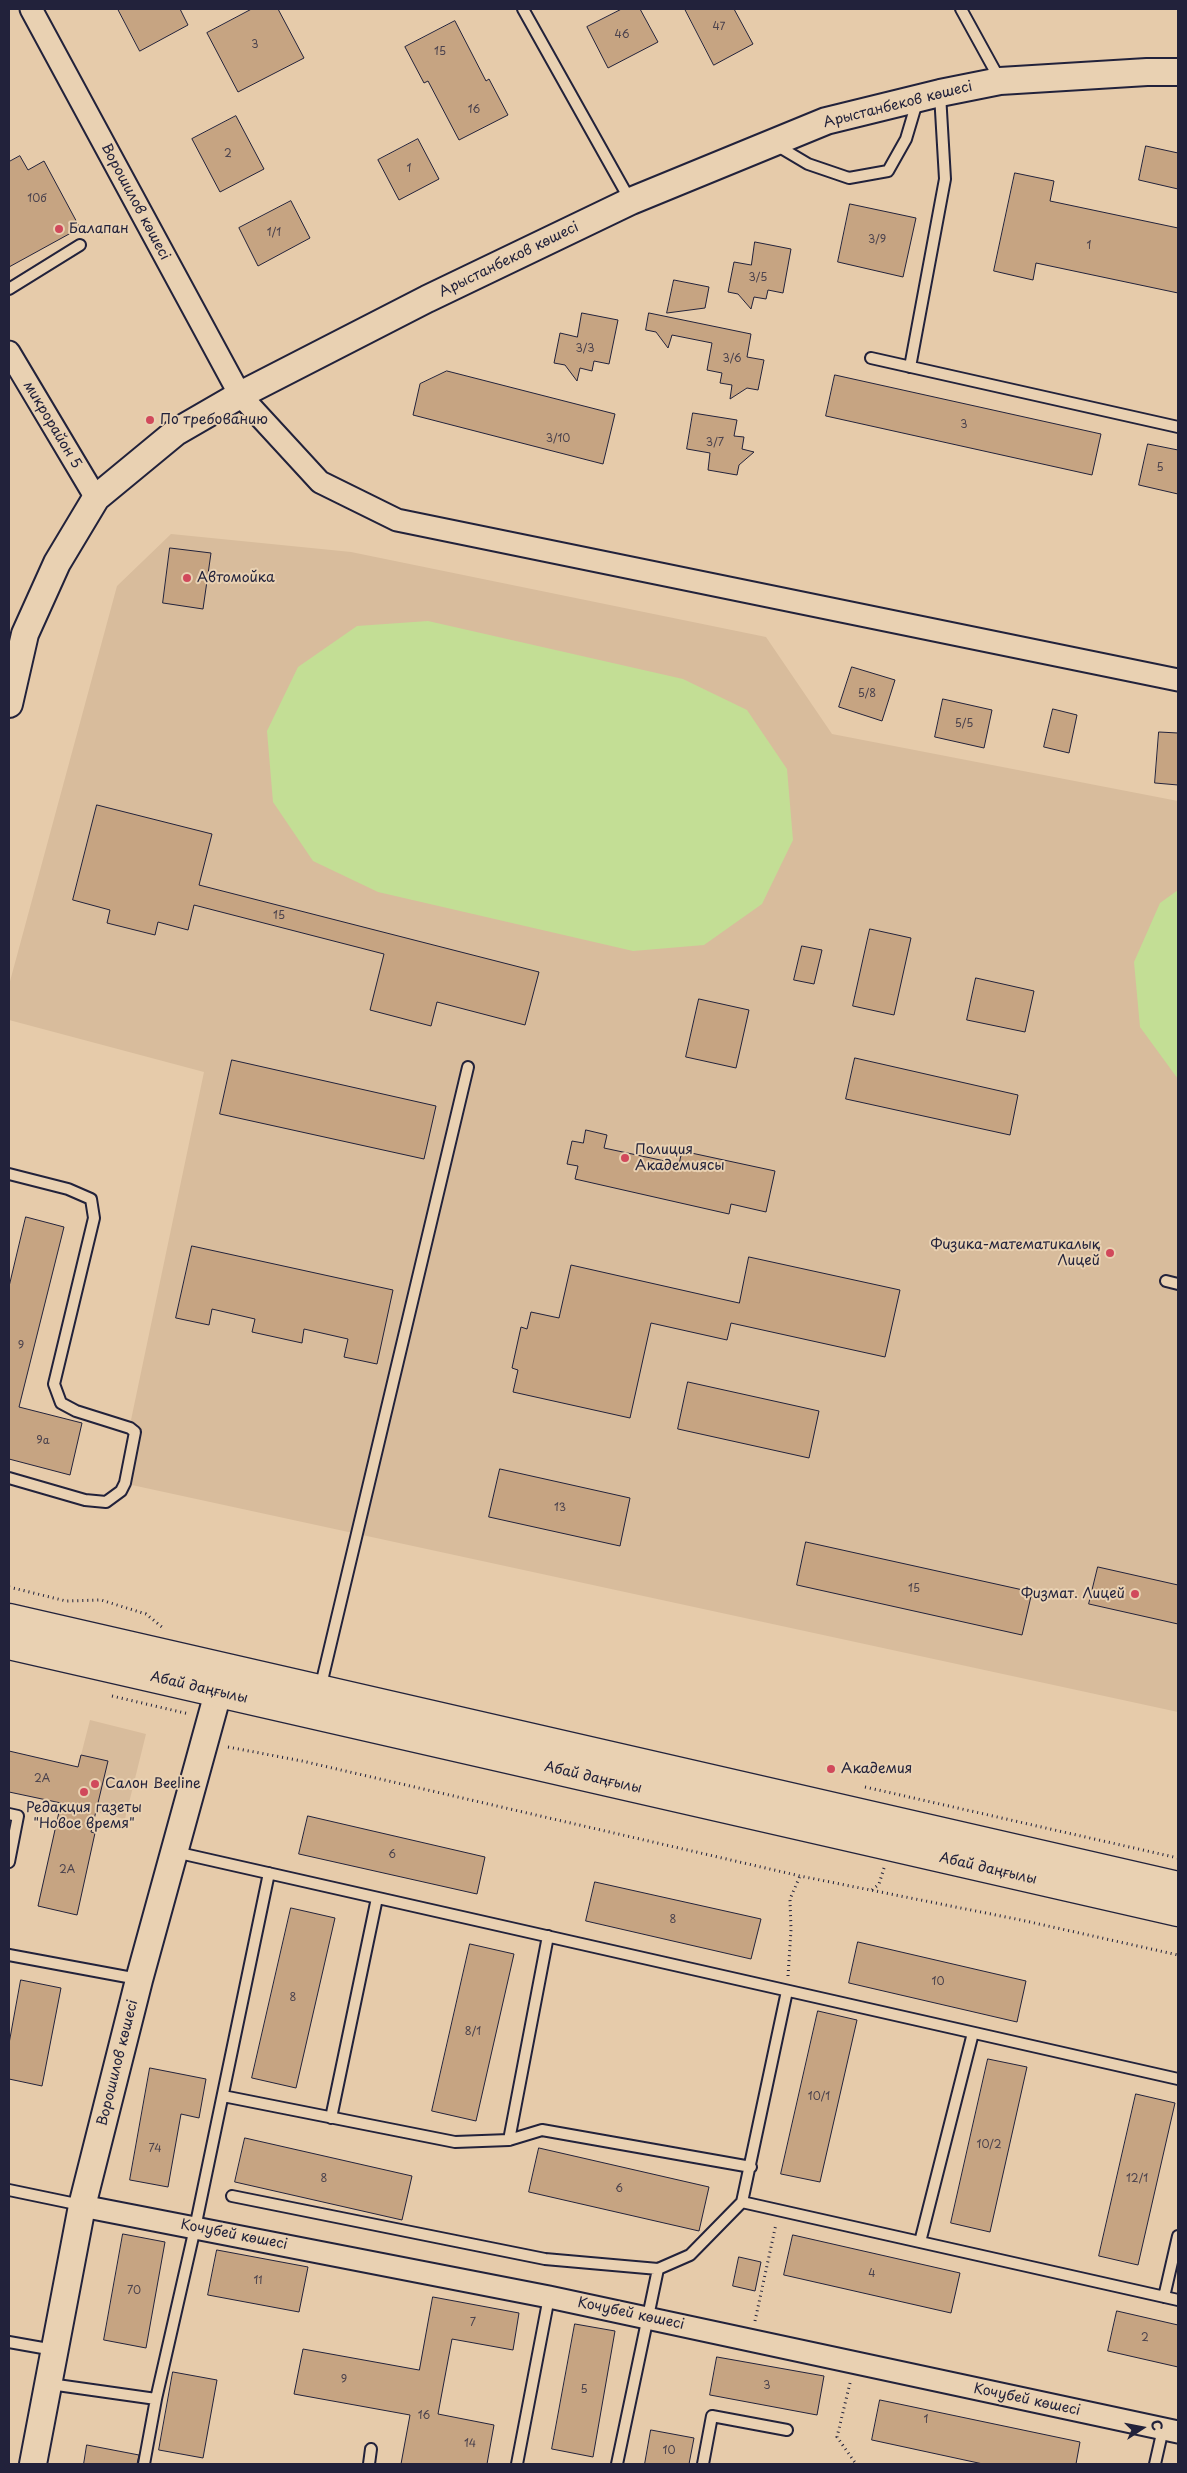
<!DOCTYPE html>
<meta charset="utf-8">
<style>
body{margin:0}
#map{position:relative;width:1187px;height:2473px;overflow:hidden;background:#e6cbaa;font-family:"Playpen Sans",sans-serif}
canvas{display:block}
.frame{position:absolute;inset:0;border:10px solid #22223b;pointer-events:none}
.north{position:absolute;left:1117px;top:2403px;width:50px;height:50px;-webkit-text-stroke:4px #e9d1b2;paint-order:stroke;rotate:79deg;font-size:14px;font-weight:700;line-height:20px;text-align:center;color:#22223b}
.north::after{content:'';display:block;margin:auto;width:18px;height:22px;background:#22223b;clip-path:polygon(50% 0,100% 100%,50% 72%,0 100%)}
</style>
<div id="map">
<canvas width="1187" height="2473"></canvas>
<div class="frame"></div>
<div class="north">С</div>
</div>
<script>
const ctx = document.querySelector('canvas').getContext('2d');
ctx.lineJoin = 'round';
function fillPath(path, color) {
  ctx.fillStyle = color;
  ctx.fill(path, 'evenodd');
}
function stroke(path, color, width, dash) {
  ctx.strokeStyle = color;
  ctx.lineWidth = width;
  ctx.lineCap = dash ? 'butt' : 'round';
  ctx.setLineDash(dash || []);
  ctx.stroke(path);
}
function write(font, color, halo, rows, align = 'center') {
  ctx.font = font + ' "Playpen Sans",sans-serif';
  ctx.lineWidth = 4;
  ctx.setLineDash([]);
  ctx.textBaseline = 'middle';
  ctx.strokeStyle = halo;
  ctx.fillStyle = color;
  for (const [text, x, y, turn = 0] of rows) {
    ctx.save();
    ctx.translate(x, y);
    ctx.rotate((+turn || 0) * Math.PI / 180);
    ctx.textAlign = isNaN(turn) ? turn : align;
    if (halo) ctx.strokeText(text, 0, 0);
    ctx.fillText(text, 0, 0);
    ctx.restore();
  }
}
fillPath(new Path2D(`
 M171,534L351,552L766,637L832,734L1178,801V1712L118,1482L204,1072L9,1020V985L117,586Z
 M90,1720L146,1734L125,1819L96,1812L81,1755Z`), '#d8bc9c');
fillPath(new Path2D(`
 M428,621L683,679L747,710L787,769L793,840L762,904L704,945L633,951L378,892L313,861L273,802L267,731L298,667L357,626Z
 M1178,890V1079L1140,1027L1134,962L1160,903Z`), '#c3de95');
const building = new Path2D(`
 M118,9H180L188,25L140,51Z
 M252,9H278L304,58L238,92L207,33Z
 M622,9H640L658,42L608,68L587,27Z
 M685,9H734L753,44L714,65Z
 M455,21L486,81L489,79L508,115L459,140L428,81L424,83L405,47Z
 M236,116L264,169L220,192L192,139Z
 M418,139L439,179L399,200L378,160Z
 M1146,146L1178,153V189L1139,180Z
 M20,156L28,170L44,161L80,228L9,267V162Z
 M1015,173L1054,181L1050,201L1178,228V293L1036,263L1033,280L994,271Z
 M291,201L310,238L258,266L239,228Z
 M850,204L916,218L903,277L838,262Z
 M755,242L791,249L783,293L768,290L766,299L754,297L751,309L738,294L728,292L734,262L751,265Z
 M674,280L709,287L705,308L667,313Z
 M582,313L618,320L609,364L594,361L592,371L580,368L577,381L565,365L554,363L560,333L577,337Z
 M649,313L751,334L747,357L764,360L758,390L747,388L730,399L732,385L720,383L722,373L707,370L712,343L672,335L668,348L656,332L646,330Z
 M447,371L615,414L603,464L413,415L420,384Z
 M835,375L1101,434L1092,475L826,416Z
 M693,413L737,420L734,436L744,437L742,449L754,452L739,465L737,475L708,470L710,453L687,449Z
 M1148,444L1178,450V494L1139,485Z
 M170,548L211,553L203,609L163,603Z
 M852,667L895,680L882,721L839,707Z
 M943,699L992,710L984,748L935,737Z
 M1053,709L1077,715L1069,753L1044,747Z
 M1159,732L1178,733V785L1155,783Z
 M97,805L212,834L199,885L539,972L525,1025L437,1002L431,1026L370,1010L384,954L194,905L188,930L158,922L155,935L107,923L110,910L73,900Z
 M870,929L911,938L894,1015L853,1006Z
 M802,946L822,950L814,984L794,980Z
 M976,978L1034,991L1025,1032L967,1020Z
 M699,999L749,1010L736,1068L686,1057Z
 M855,1058L1018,1095L1010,1135L846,1099Z
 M232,1060L436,1106L424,1159L220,1114Z
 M586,1130L607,1135L604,1148L679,1164L682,1151L775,1171L766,1212L731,1204L729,1214L575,1179L578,1166L567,1164L572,1141L583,1143Z
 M26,1217L64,1227L19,1407L82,1423L70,1475L9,1459V1287Z
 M192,1246L393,1290L377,1364L344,1357L348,1339L304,1329L302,1343L252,1332L255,1319L212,1309L209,1325L176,1318Z
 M749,1257L900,1290L885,1357L731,1323L727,1340L651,1323L630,1418L513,1392L518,1370L512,1368L521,1327L527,1329L531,1312L559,1318L571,1265L739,1303Z
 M688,1382L819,1411L809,1458L678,1429Z
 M500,1469L630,1498L620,1546L489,1517Z
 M806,1542L1032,1592L1022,1635L797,1585Z
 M1098,1567L1178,1585V1624L1089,1604Z
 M9,1751L78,1767L81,1755L108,1761L91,1832L95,1833L77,1915L38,1906L61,1803L9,1792Z
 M308,1816L485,1857L477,1894L299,1854Z
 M595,1882L761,1919L751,1959L586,1921Z
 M291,1908L335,1918L296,2088L252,2078Z
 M858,1942L1026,1981L1017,2022L849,1983Z
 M470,1944L514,1954L476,2121L432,2111Z
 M21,1980L61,1988L42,2086L9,2079V2044Z
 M818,2011L857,2020L820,2182L781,2174Z
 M988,2059L1027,2067L990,2232L951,2223Z
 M150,2068L206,2079L199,2118L181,2114L168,2187L130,2180Z
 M1136,2094L1175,2103L1138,2265L1099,2256Z
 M245,2138L412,2176L402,2220L235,2182Z
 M539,2148L709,2187L699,2231L529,2192Z
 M123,2234L165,2242L146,2348L104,2340Z
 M793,2235L960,2273L951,2313L784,2275Z
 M217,2250L308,2267L299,2312L208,2295Z
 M739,2257L761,2262L755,2291L733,2286Z
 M433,2297L519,2313L513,2350L452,2339L438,2414L494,2425L487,2464H401L410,2415L294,2394L303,2349L419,2370Z
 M1117,2311L1178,2325V2367L1108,2351Z
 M575,2324L615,2331L593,2457L552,2449Z
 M717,2357L824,2376L817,2415L710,2395Z
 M173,2372L217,2380L203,2458L159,2450Z
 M880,2400L1080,2442L1076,2464H983L872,2440Z
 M651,2430L694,2438L689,2464H645Z
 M87,2445L139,2455L137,2464H84Z`);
fillPath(building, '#c6a482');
stroke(building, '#22223b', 1);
const service = new Path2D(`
 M523,9L630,200
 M961,9L1000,80
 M776,145L808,164L849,178L888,171L906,139L917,102
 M9,289L80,245
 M871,358L1178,427
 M910,367L945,179L940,94
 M9,1174L68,1189L91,1199L94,1218L54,1384L61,1403L76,1411L130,1428L135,1432L125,1483L121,1491L106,1502L85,1500L9,1478
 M1166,1281L1178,1284
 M320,1689L468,1067
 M9,1814L18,1816L9,1862
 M175,1852L1178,2079
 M9,1955L138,1979
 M223,2096L455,2142L509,2140L542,2130L751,2167
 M331,2118L377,1898
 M509,2140L548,1936
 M9,2190L81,2205
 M232,2196L545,2259L658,2269L690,2255L742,2202L787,1991
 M742,2202L1178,2300
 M920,2242L973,2033
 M1164,2297L1178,2236
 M9,2342L54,2350
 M50,2384L156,2399L144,2464
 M156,2399L195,2228L269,1873
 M369,2464L371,2449
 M517,2464L549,2297
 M617,2464L658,2269
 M703,2464L712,2416L787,2430
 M1155,2464L1163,2429`);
const minor = new Path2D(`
 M31,9L240,395L320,482L397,520L1178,680
 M9,352L96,498
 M82,2206L549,2297L1178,2432`);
const tertiary = new Path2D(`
 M9,704L25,634L57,563L96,498L176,432L240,395L427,299L631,201L826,121L940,93L1000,81L1147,72H1178
 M33,2464L82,2206L139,1980L224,1671`);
const secondary = new Path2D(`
 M9,1618L1178,1886
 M9,1645L1178,1912`);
stroke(service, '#22223b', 14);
stroke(minor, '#22223b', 25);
stroke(tertiary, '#22223b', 30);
stroke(secondary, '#22223b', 31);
stroke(new Path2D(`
 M9,1587L66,1601L101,1600L146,1614L162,1627
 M112,1696L189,1714
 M228,1747L302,1761L800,1876L1021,1920L1178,1955
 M865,1787L1178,1858
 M872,1890L879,1884L884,1868
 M788,1976L791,1930L790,1899L800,1876
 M755,2321L776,2224
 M850,2383L837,2437L856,2464`), '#22223b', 3, [1, 4]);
stroke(service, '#e9d1b2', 10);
stroke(minor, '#e9d1b2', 21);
stroke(tertiary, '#e9d1b2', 26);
stroke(secondary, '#e9d1b2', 28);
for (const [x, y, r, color] of [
 [59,229,5,"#d1495b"],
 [150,420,5,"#d1495b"],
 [187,578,5,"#d1495b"],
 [625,1158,5,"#d1495b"],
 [1110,1253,5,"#d1495b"],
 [1135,1594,5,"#d1495b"],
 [831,1769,5,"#d1495b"],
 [95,1784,5,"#d1495b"],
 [84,1792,5,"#d1495b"]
]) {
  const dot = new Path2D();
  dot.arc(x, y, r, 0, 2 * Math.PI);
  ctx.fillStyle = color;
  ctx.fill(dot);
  stroke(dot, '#e9d1b2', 2);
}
write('11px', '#4b424d', null, [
 ["47",719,27],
 ["46",622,35],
 ["3",255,45],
 ["15",440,52],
 ["16",474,110],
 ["2",228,154],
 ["1",409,169],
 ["10б",37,199],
 ["1/1",274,233],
 ["3/9",877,240],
 ["1",1089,246],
 ["3/5",758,278],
 ["3/3",585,349],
 ["3/6",732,359],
 ["3",964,425],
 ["3/10",558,439],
 ["3/7",715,443],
 ["5",1160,468],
 ["5/8",867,694],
 ["5/5",964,724],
 ["15",279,916],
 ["9",21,1346],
 ["9а",43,1441],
 ["13",560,1508],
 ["15",914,1589],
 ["2А",42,1779],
 ["6",392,1855],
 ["2А",67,1870],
 ["8",673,1920],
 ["10",938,1982],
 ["8",293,1998],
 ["8/1",473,2032],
 ["10/1",819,2097],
 ["10/2",989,2145],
 ["74",155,2149],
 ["8",324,2179],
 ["12/1",1137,2179],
 ["6",619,2189],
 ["4",872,2274],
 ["11",258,2281],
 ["70",134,2291],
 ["7",473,2323],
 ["2",1145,2338],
 ["9",344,2380],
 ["3",767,2386],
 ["5",584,2390],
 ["16",424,2416],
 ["1",926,2420],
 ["14",470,2444],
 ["10",669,2451]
]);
write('14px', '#22223b', '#e9d1b2', [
 ["Арыстанбеков көшесі",898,105,-14],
 ["Ворошилов көшесі",135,202,62],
 ["Арыстанбеков көшесі",509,260,-26],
 ["микрорайон 5",52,425,59],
 ["Абай даңғылы",199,1688,13],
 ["Абай даңғылы",593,1778,13],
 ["Абай даңғылы",988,1869,13],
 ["Ворошилов көшесі",118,2063,-76],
 ["Кочубей көшесі",234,2235,11],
 ["Кочубей көшесі",631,2314,12],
 ["Кочубей көшесі",1027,2400,12]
]);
write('14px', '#22223b', '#e9d1b2', [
 ["Балапан",69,229],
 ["По требованию",160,420],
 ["Автомойка",197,578],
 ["Полиция",635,1150],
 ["Академиясы",635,1166],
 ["Физика-математикалық",1100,1245,"right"],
 ["Лицей",1100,1261,"right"],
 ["Физмат. Лицей",1125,1594,"right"],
 ["Академия",841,1769],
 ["Cалон Beeline",105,1784],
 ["Редакция газеты",84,1808,"center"],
 ["\"Новое время\"",84,1824,"center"]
], 'left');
</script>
